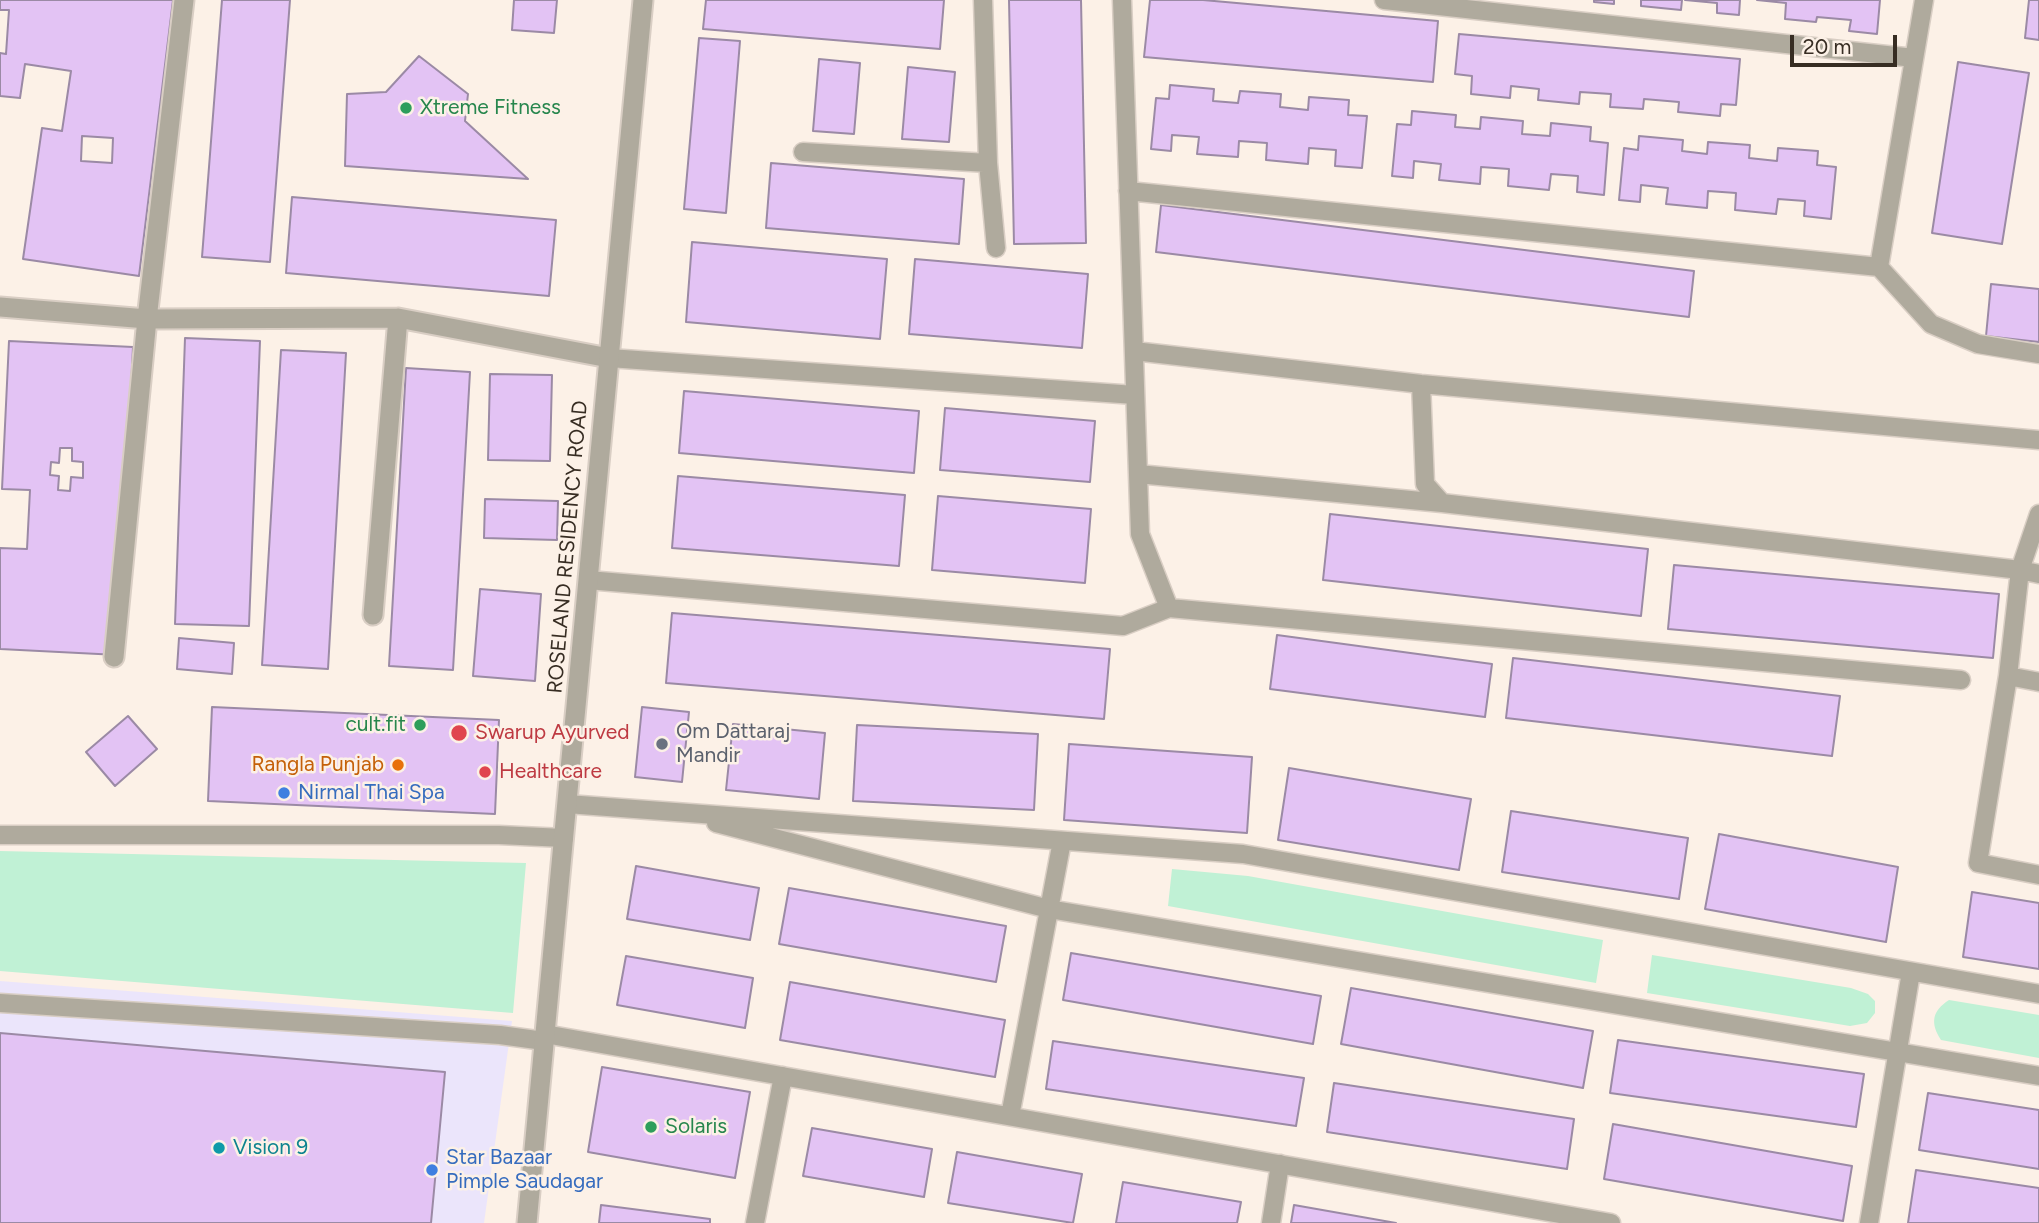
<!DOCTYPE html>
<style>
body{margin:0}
#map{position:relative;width:2039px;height:1223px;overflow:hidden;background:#fcf1e7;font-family:Figtree,sans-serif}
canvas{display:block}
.scale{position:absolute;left:1790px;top:35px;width:107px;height:32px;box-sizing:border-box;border:4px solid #372d23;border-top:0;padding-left:9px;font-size:21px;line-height:24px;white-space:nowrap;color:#372d23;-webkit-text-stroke:5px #fcf1e7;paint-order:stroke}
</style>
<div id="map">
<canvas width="2039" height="1223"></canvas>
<div class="scale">20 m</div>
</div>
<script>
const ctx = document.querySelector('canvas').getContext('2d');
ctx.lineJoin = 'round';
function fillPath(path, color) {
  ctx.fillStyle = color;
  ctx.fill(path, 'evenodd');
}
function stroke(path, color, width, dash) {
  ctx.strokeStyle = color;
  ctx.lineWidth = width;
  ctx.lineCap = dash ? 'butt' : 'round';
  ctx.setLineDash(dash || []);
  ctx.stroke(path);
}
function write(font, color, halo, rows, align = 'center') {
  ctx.font = font + ' Figtree,sans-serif';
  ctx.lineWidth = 5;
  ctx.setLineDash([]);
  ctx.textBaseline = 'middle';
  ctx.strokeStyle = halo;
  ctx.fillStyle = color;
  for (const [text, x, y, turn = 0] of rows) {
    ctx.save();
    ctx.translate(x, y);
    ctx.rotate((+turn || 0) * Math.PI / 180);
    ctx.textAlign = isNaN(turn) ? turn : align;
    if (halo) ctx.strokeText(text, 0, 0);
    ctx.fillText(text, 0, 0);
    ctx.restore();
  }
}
fillPath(new Path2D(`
 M0,981L512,1021L484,1223H0Z`), '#ebe5fb');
fillPath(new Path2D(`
 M0,851L526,863L513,1013L0,971Z
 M1172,869L1248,876L1603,940L1596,983L1168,906Z
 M1652,955L1851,988L1868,994L1875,1001V1013L1867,1023L1850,1026L1647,993Z
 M1949,1000L2039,1015V1058L1941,1040C1930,1023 1932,1011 1949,1000Z`), '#c0f1d5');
const building = new Path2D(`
 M0,0H173L139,276L23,259L42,128L62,131L71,71L25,64L20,98L0,96V53L6,54L9,10H0ZM82,136L113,138L112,163L81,161Z
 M222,0H290L270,262L202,257Z
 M514,0H557L554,33L512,30Z
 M706,0H944L940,49L703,29Z
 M1009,0H1081L1086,243L1014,244Z
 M1150,0H1203L1438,21L1433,82L1144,57Z
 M1594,0H1614V4L1594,2Z
 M1641,0H1682L1681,10L1641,6Z
 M1685,0H1740L1739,15L1717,13V3Z
 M1757,0H1880L1877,34L1849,31L1851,20L1817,17L1816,22L1785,19L1786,3Z
 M2029,0H2039V40L2025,38Z
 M1459,34L1740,59L1736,105L1721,104L1720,116L1678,112L1679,102L1644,99L1643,109L1610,107L1611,94L1580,92L1579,104L1538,100L1539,89L1511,86L1510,98L1471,94L1472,76L1455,74Z
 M699,38L740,41L726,213L684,209Z
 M419,56L468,94L465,121L528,179L345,166L347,94L386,92Z
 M819,59L860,63L854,134L813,131Z
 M1958,62L2029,73L2002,244L1932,233Z
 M908,67L955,72L949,142L902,139Z
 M1170,85L1214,89L1213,101L1238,103L1240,91L1281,94L1280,107L1308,110L1309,97L1349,100L1348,115L1367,116L1362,168L1335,166L1336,150L1309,148L1308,164L1266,160L1267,143L1239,141L1238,157L1197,154L1199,137L1172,135L1171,151L1151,149L1156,98L1169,99Z
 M1412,111L1456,115L1455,127L1480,129L1481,117L1523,121L1522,134L1550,136L1551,123L1591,127L1590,141L1608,143L1604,195L1577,192L1578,176L1551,174L1549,190L1508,186L1509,169L1481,167L1480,184L1439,180L1441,164L1414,161L1413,178L1392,176L1397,124L1411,125Z
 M1639,136L1683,140L1682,151L1707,154L1708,142L1750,145L1749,158L1777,161L1778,148L1818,151L1817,165L1836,167L1831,219L1804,216L1805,201L1778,199L1776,214L1735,210L1736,193L1708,191L1707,208L1666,204L1668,188L1641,185L1640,202L1619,200L1624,148L1638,150Z
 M771,163L964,179L959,244L766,228Z
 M292,197L556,220L549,296L286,273Z
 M1161,205L1694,271L1689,317L1156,252Z
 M692,242L887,259L880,339L686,322Z
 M915,259L1088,274L1082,348L909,334Z
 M1991,284L2039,289V342L1986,336Z
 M185,338L260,341L249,626L175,624Z
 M9,341L133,347L118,655L0,649V548L27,549L30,490L2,489ZM60,448H72V461L83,462V478L71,477L70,491L58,490L59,476L50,475L51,462L59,463Z
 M281,350L346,353L328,669L262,665Z
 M406,368L470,372L453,670L389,666Z
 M490,374L552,375L550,461L488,460Z
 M684,391L919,411L914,473L679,453Z
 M945,408L1095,421L1090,482L940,470Z
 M678,476L905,495L899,566L672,548Z
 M938,496L1091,509L1085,583L932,570Z
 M485,499L558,501L557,540L484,538Z
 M1330,514L1648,549L1641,616L1323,580Z
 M1674,565L1999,594L1993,658L1668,629Z
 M480,589L541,594L535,681L473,676Z
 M672,613L1110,649L1104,719L666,683Z
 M1277,635L1492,664L1485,717L1270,689Z
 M179,638L234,643L232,674L177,669Z
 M1513,658L1840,696L1832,756L1506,718Z
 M212,707L499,720L495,814L208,801Z
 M642,707L689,712L682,782L635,777Z
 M128,716L157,749L115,786L86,752Z
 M733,724L825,733L819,799L726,790Z
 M857,725L1038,734L1034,810L853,801Z
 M1069,744L1252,757L1247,833L1064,820Z
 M1289,768L1471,799L1459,870L1278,840Z
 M1511,811L1688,838L1679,899L1502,872Z
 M1719,834L1898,867L1886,942L1705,909Z
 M636,866L759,888L750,940L627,919Z
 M789,888L1006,926L996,982L779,944Z
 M1972,892L2039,903V969L1963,957Z
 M1071,953L1321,996L1313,1044L1063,1000Z
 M626,956L753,978L745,1028L617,1005Z
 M790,982L1005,1020L995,1077L780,1040Z
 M1351,988L1593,1031L1583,1088L1341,1044Z
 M0,1033L445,1072L431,1223H0Z
 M1618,1040L1864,1074L1856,1127L1610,1093Z
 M1053,1041L1304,1078L1296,1126L1046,1089Z
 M602,1067L750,1092L735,1178L588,1152Z
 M1334,1083L1574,1119L1567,1169L1327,1132Z
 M1928,1093L2039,1110V1169L1919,1150Z
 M1613,1124L1852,1166L1843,1221L1604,1179Z
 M812,1128L932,1149L924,1197L803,1176Z
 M957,1152L1082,1174L1073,1223L948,1203Z
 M1916,1170L2039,1188V1223H1908Z
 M1123,1182L1241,1202L1237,1223H1116Z
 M601,1205L710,1219V1223H599Z
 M1294,1205L1396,1223H1291Z`);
fillPath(building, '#e3c3f4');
stroke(building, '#9b8aa5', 2);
const service = new Path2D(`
 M983,0L988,163L996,248
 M1122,0L1140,534L1169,608
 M1384,0L1914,58
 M803,152L988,163
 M1128,191L1879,267L1931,324L1978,344L2039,354
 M1879,267L1924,0
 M1134,351L1421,384L2039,440
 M609,358L1135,395
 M1421,384L1425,484L1442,503
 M1138,474L1442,503L2020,570L2008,676L1978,863L2039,875
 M2039,514L2020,570L2039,574
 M588,580L1123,626L1169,608L1961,680
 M2008,676L2039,682
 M567,804L1243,854L2039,994
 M716,823L1049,909L2039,1076
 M0,835H499L564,838
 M0,1003L500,1035L544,1041
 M545,1034L1611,1223
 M1010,1116L1062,841
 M755,1223L783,1076
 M1271,1223L1280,1164
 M1869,1223L1911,972`);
const minor = new Path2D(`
 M0,307L147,319L398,318L609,358
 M373,615L398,318
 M114,657L147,319L184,0`);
const tertiary = new Path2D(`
 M527,1223L643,0`);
stroke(service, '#d9cec4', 21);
stroke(minor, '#d9cec4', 23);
stroke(tertiary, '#d9cec4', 23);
stroke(service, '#afaa9d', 18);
stroke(minor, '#afaa9d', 19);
stroke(tertiary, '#afaa9d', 19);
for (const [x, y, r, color] of [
 [406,108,7,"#2e9e5b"],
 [420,725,7,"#2e9e5b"],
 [459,733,9,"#e0444e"],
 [662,744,7,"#6b7280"],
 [398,765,7,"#e8710a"],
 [485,772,7,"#e0444e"],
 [284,793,7,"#3f7fe0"],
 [651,1127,7,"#2e9e5b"],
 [219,1148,7,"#0f9aa8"],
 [432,1170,7,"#3f7fe0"]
]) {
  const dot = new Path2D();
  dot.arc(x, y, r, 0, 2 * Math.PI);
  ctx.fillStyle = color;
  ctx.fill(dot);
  stroke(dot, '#fcf1e7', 2.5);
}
write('21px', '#27864d', '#fcf1e7', [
 ["Xtreme Fitness",420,108],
 ["cult.fit",406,725,"right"],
 ["Solaris",665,1127]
], 'left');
write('21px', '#372d23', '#fcf1e7', [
 ["ROSELAND RESIDENCY ROAD",568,547,-85]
]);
write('21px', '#5b616d', '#fcf1e7', [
 ["Om Dattaraj",676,732],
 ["Mandir",676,756]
], 'left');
write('21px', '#be3a42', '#fcf1e7', [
 ["Swarup Ayurved",475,733],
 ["Healthcare",499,772]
], 'left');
write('21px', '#c56008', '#fcf1e7', [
 ["Rangla Punjab",384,765]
], 'right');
write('21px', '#366cbe', '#fcf1e7', [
 ["Nirmal Thai Spa",298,793],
 ["Star Bazaar",446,1158],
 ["Pimple Saudagar",446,1182]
], 'left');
write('21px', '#0d838f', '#fcf1e7', [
 ["Vision 9",233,1148]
], 'left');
</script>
